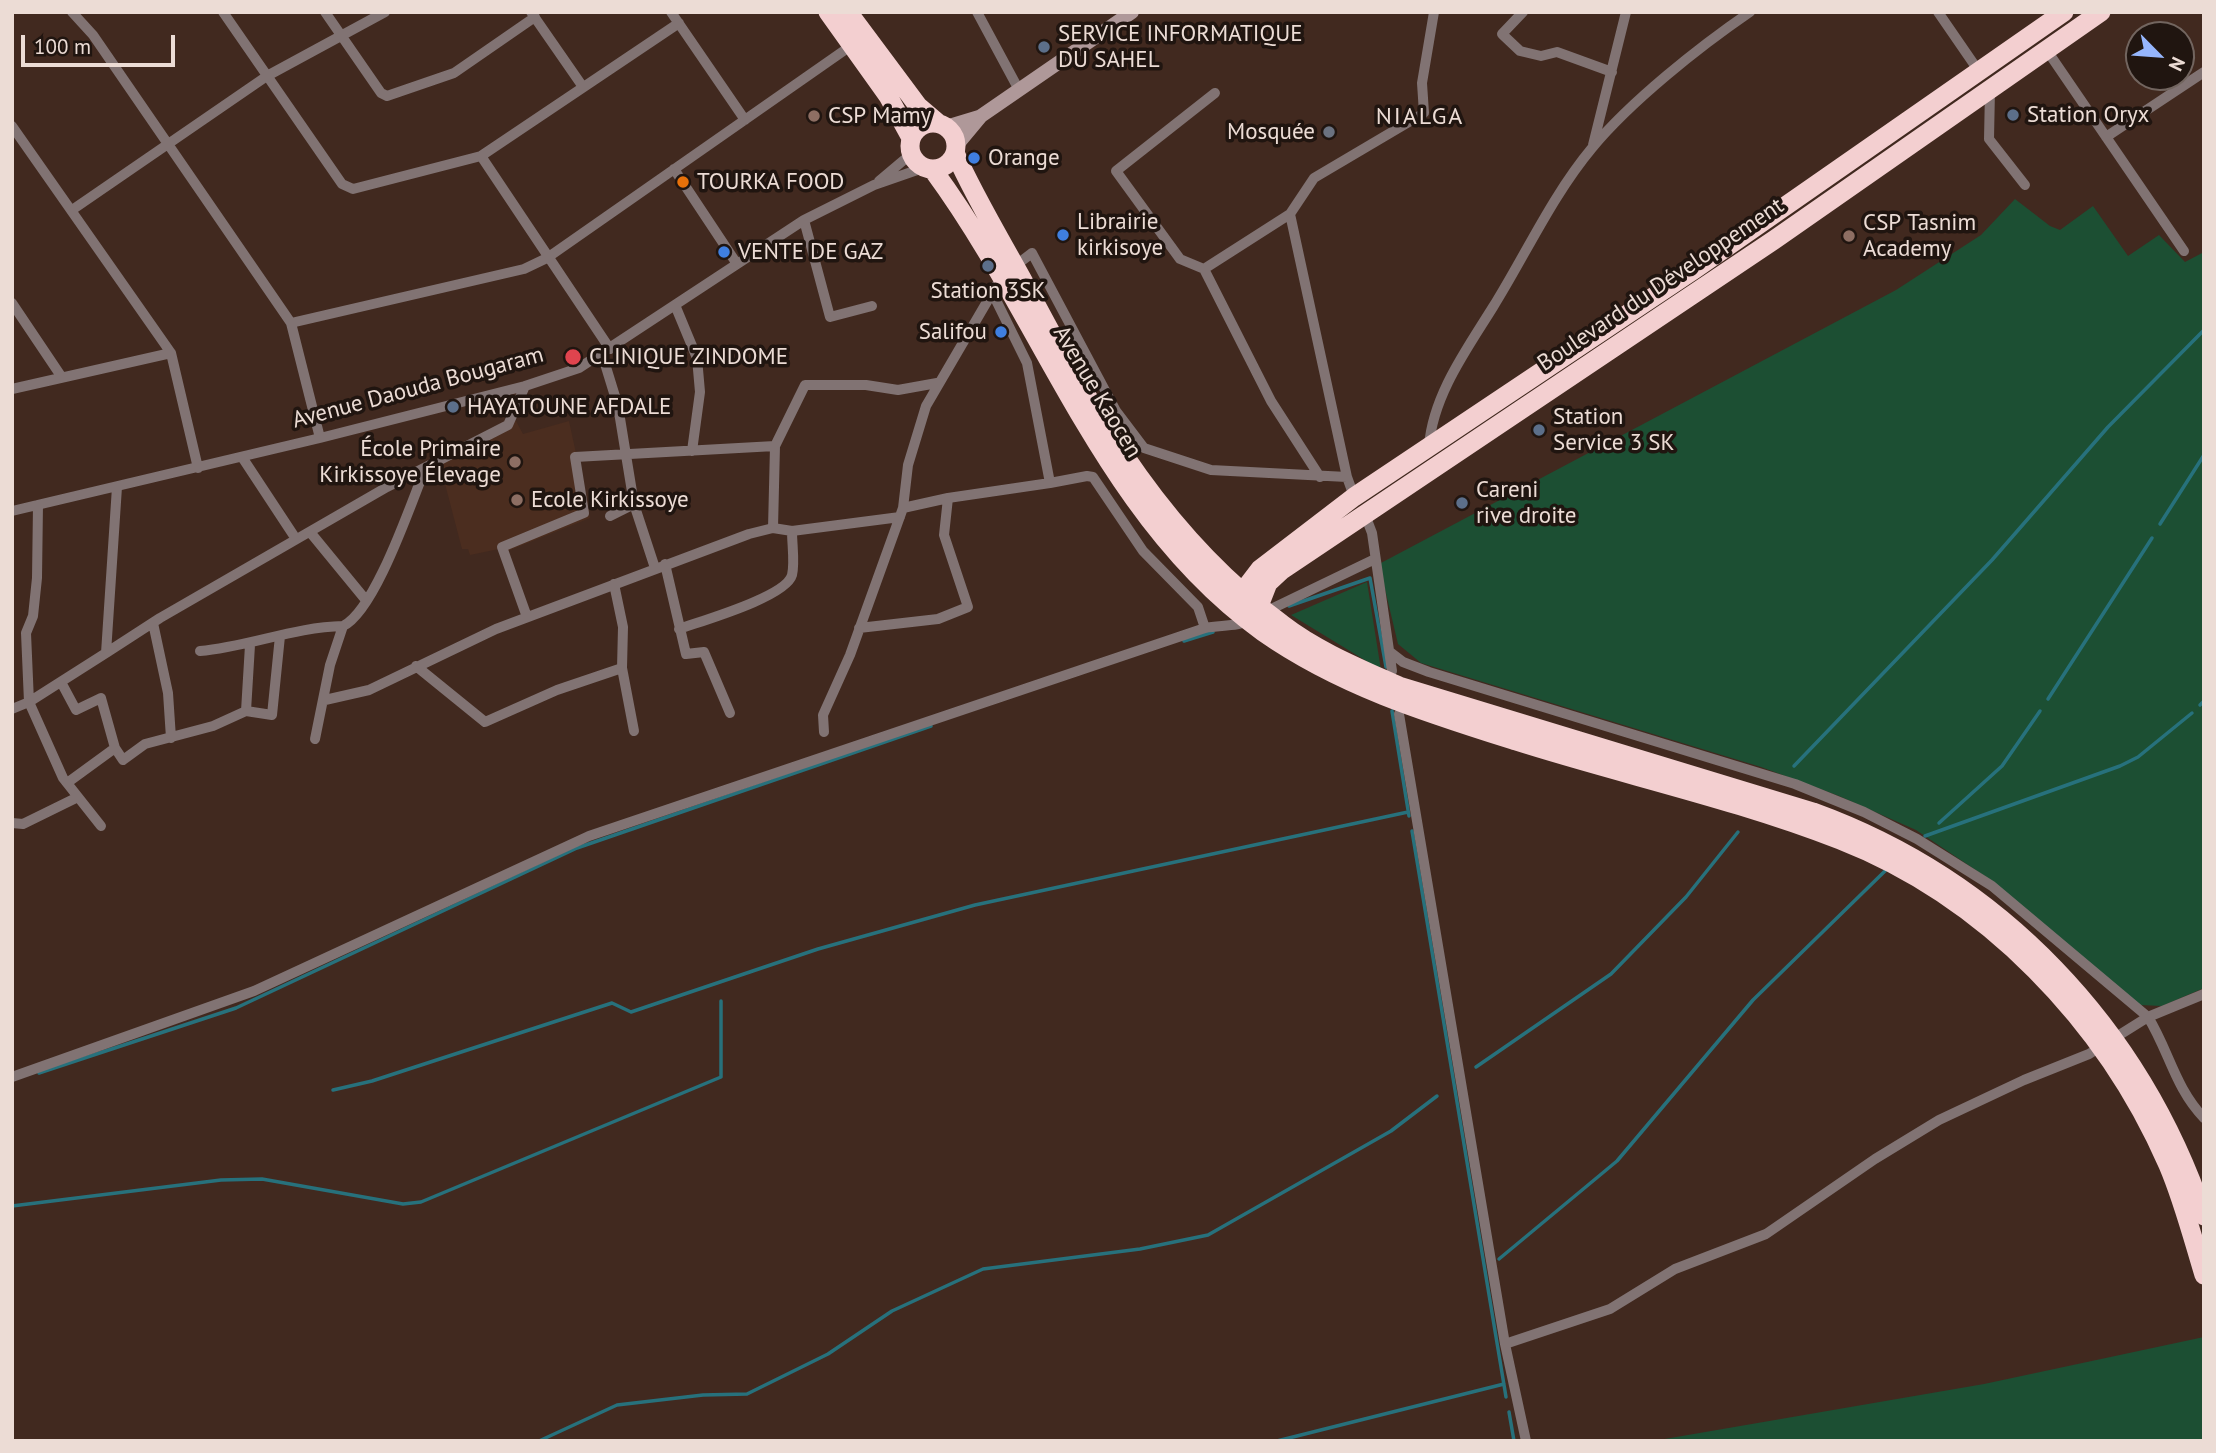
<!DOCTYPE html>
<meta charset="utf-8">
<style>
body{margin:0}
#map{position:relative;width:2216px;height:1453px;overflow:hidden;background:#41291f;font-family:"PT Sans",sans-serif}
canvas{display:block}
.frame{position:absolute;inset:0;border:14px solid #ecdcd5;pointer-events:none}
.north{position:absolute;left:2125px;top:21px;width:70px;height:70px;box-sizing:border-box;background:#201510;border:2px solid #72655f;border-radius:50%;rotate:115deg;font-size:19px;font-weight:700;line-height:28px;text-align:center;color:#ecdcd5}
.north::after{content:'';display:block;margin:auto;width:24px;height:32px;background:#96b6fd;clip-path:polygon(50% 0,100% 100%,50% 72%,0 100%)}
.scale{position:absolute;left:21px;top:35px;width:154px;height:32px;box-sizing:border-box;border:4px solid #ecdcd5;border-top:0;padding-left:9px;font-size:21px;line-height:24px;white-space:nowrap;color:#ecdcd5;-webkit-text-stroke:5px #201510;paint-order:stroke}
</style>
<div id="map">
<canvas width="2216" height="1453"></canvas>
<div class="frame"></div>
<div class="north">N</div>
<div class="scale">100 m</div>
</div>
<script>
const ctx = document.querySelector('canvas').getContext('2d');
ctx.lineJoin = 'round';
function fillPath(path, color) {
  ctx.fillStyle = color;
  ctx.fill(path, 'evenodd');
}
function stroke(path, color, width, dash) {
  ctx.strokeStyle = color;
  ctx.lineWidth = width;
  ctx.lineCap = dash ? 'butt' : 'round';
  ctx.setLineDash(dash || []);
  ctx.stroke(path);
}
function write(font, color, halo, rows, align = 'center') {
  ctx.font = font + ' "PT Sans",sans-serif';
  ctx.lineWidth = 7;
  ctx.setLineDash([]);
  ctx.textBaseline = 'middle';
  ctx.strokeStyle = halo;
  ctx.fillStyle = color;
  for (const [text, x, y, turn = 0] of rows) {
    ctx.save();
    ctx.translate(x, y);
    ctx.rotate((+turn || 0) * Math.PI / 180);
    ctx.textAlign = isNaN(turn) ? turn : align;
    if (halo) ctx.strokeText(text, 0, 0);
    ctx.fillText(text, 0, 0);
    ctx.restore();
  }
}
fillPath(new Path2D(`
 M508,421H516L523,434L569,421L590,518L505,552L499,549L470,555L468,549H462L438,457Z`), '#4b2d1f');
fillPath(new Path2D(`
 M2015,199L2050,226L2060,230L2093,206L2128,256L2159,235L2185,262L2204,252V988L2162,1006L2140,1005L1992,881L1916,830L1839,796L1761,767L1421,663L1398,644L1379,564L1896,290L1981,235Z
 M1367,582L1381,670L1291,615Z
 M2204,1337V1441H1653L1984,1384Z`), '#1c4f33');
stroke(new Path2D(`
 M2160,524L2204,455
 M1289,606L1370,578L1386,667
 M1184,641L1213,632
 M2048,699L2152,538
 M2200,705L2204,701
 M1392,711L1409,816
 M1794,766L1992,560L2108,427L2204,330
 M1939,823L2002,766L2040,711
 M1412,831L1506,1397
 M1925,836L2120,766L2138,757L2192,713
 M1476,1067L1611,974L1686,897L1738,832
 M39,1073L236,1008L577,848L931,726
 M333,1090L372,1081L612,1003L631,1012L818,949L975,905L1408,812
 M12,1206L221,1180L262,1179L403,1204L421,1202L721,1077V1001
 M1499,1259L1617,1161L1753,1000L1885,871
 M1509,1412L1514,1441
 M539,1441L617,1405L703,1395L747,1394L828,1354L892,1311L983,1269L1140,1249L1208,1235L1391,1131L1437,1096
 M1277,1441L1504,1384`), '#27717c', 3.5);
stroke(new Path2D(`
 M72,12L93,35L291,323L320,438
 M223,12L342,184L353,189L481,156L679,23
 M325,12L381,93L387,96L454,73L535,17
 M531,12L583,87
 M671,12L745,120
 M977,12L1019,90
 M1523,12L1502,34L1520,51L1541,56L1557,52L1612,72
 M1938,12L1980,73
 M2046,49L2184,251
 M1990,90L1989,139L2025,185
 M1215,93L1116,171L1180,259L1204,269L1271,401L1320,477
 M12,126L171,353L198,468
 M2106,137L2204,72
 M1593,145L1626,12
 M481,156L610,349
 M674,169L737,264
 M879,181L911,154
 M72,210L267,76L385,12
 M1290,214L1347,477L1355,499
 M804,220L830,317L872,306
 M1204,269L1290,214L1314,178L1424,113L1422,83L1434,12
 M12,303L61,376
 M675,305L697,358L700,392L692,451
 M291,323L524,269L547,258L852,45
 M602,354L618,406L634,504L655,568
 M12,389L171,353
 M775,446L805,385H866L898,390L937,383
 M1429,446C1433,395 1467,349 1493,307C1526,254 1552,196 1592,148C1631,101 1699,47 1750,12
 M242,457L296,539
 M1050,483L1087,476L1093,477L1143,551L1198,607L1205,628
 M117,487L106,653L160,618L387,487L508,425L525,386
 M38,505L37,578L33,616L26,633L29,702L106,653
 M903,508L948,498L1050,483L1027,363L992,292
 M12,511L320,438L525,386L579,368L804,220L874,185L923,168
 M1364,512L1372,533L1392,671
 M610,516L634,504
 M310,532L365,599
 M665,564L686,654L704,652L730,713
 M614,584L623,627L622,668L634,731
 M1265,612L1375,559
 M527,617L502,547L584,513L575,457L775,446L773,528
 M153,623L168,693L171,738
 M343,626C375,611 411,503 425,469
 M859,628L938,619L968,607L944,535L948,498
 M679,629C701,621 786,597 792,575C795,563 792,545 792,531
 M200,651C248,647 294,627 343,626L330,665L315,739
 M1390,652L1403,662L1429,672L1795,784L1864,812L1917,839L1992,886L2148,1017C2169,1051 2175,1088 2204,1118
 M416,666L485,722L557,690L622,668
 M61,682L76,710L101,698L115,748L67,783
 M325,700L369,690L496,629L749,534L773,528L792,531L900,517
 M12,709L29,702L63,778L101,826
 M246,711L250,645
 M1399,714L1505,1344L1526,1441
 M824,732L823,715L850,655L903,508L908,465L926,406L1002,276L1032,253L1116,411L1144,448L1211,470L1347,477
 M115,748L123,760L145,744L213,726L246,711L272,715L280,636
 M12,823L23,824L78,797
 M12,1077L254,991L589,836L1205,628C1220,625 1238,627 1251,620
 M1505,1344L1610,1309L1675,1269L1766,1234L1875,1159L1939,1120L2024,1080L2089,1054L2148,1017L2204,994`), '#817373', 10);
stroke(new Path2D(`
 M946,127L979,117
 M956,146L981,116L1132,12`), '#af9899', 14);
stroke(new Path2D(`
 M828,12L888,96L911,138
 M848,12L918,106L938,123
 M910 146a23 23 0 1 1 46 0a23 23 0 1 1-46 0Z
 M955,153C978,204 1007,250 1033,299C1099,423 1166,539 1282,624C1317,651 1359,668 1399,686L1813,812C2000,880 2140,1027 2204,1216
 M933,170C1045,322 1104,518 1263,632C1340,686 1427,713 1516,741C1623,775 1735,799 1840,840C1986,897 2106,1022 2168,1165C2183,1200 2193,1239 2204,1275
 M1241,602L1247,586L1260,569L1354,497L1695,269L2064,12
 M1259,606L1268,583L1282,570L1774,240L2101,12`), '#f3cfd0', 19);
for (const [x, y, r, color] of [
 [1044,47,7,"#5c6f8a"],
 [2013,115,7,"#5c6f8a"],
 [814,116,7,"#8d6e63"],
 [1329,132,7,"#6b7280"],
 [974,158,7,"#3f7fe0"],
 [683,182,7,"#e8710a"],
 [1063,235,7,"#3f7fe0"],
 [1849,236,7,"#8d6e63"],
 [724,252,7,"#3f7fe0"],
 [988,266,7,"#5c6f8a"],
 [1001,332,7,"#3f7fe0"],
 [573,357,9,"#e0444e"],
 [453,407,7,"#5c6f8a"],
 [1539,430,7,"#5c6f8a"],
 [515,462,7,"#8d6e63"],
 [517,500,7,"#8d6e63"],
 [1462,503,7,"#5c6f8a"]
]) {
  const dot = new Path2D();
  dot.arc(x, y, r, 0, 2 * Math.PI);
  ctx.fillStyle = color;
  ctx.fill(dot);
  stroke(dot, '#201510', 2.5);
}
write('23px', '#ecdcd5', '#201510', [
 ["SERVICE INFORMATIQUE",1058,34],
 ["DU SAHEL",1058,60],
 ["Station Oryx",2027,115],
 ["CSP Mamy",828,116],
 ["Mosquée",1315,132,"right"],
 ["Orange",988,158],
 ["TOURKA FOOD",697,182],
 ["Librairie",1077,222],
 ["kirkisoye",1077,248],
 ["CSP Tasnim",1863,223],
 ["Academy",1863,249],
 ["VENTE DE GAZ",738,252],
 ["Station 3SK",988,291,"center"],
 ["Salifou",987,332,"right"],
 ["CLINIQUE ZINDOME",589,357],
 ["HAYATOUNE AFDALE",467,407],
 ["Station",1553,417],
 ["Service 3 SK",1553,443],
 ["École Primaire",501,449,"right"],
 ["Kirkissoye Élevage",501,475,"right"],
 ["Careni",1476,490],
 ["rive droite",1476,516],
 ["Ecole Kirkissoye",531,500]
], 'left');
write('23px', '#ecdcd5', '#201510', [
 ["Boulevard du Développement",1661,285,-34],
 ["Avenue Daouda Bougaram",418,388,-15],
 ["Avenue Kaocen",1097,392,59]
]);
ctx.letterSpacing = '2px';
write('24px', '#ecdcd5', '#201510', [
 ["NIALGA",1420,117]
]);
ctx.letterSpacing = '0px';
</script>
